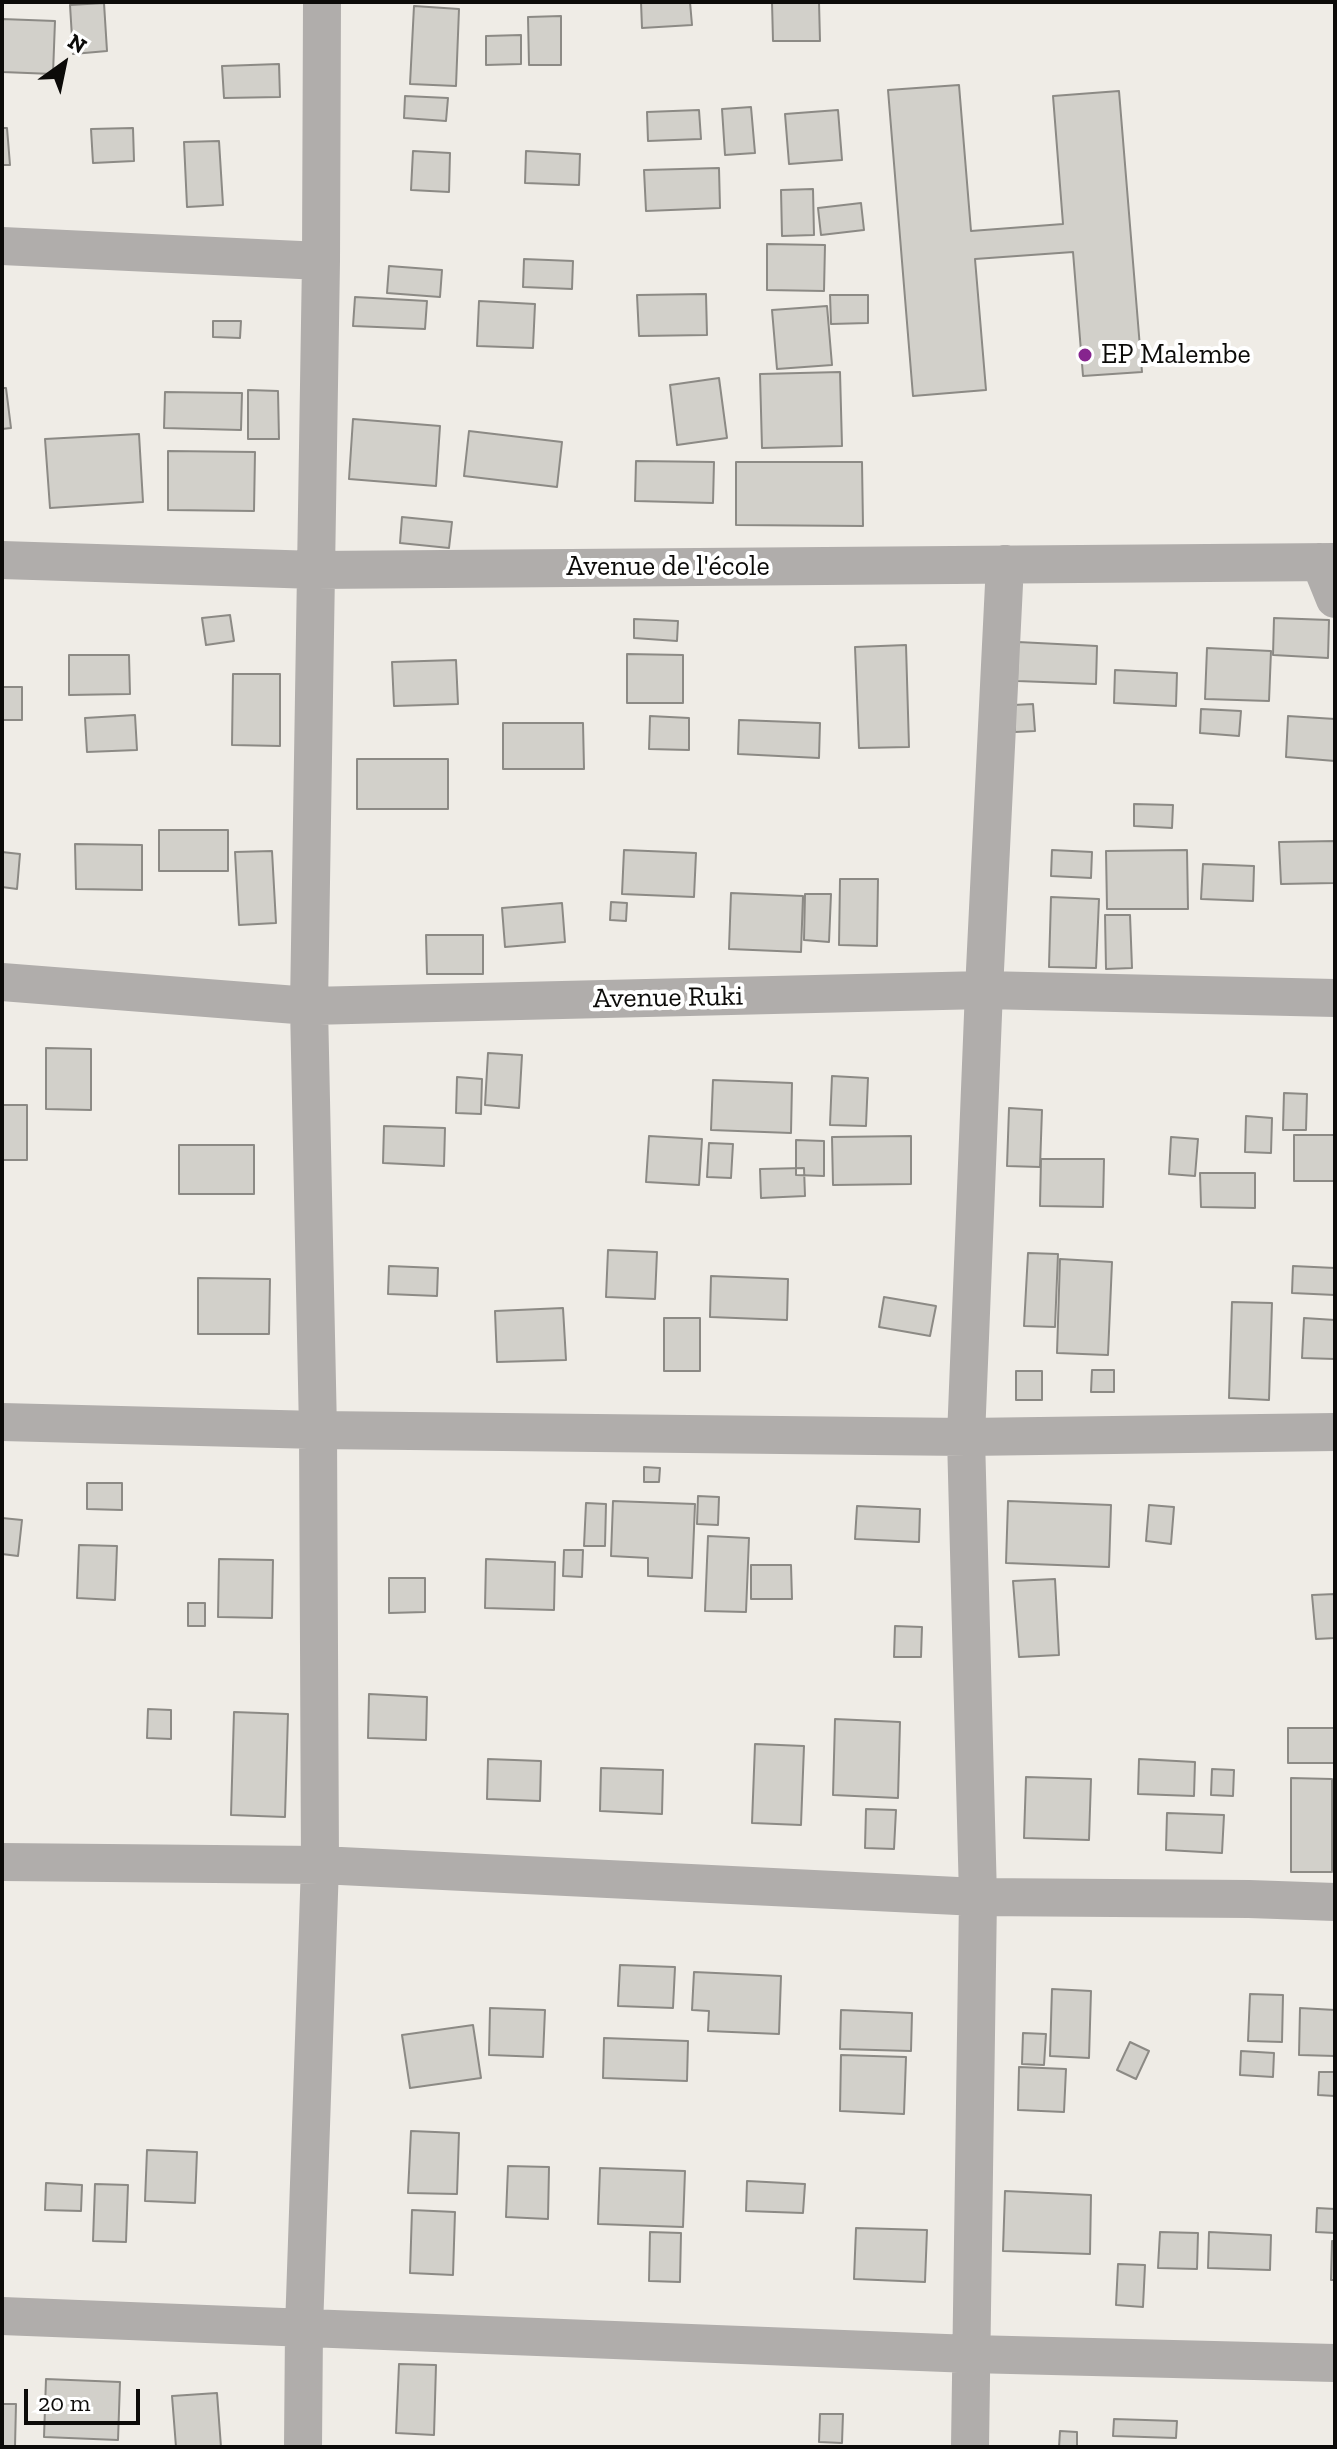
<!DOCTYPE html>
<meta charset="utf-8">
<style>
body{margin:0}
#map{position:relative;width:1337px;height:2449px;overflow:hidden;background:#efece6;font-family:"Zilla Slab",serif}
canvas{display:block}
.frame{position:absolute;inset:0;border:4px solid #0c0b09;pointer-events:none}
.north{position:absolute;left:24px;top:24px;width:80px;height:80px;-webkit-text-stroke:6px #fff;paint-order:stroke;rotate:33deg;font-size:22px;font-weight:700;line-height:32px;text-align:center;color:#0c0b09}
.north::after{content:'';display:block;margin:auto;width:28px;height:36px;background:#0c0b09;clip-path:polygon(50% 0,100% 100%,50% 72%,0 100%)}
.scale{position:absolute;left:24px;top:2389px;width:116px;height:36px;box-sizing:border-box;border:4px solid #0c0b09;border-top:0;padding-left:10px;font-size:24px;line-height:28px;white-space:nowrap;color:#0c0b09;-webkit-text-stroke:6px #fff;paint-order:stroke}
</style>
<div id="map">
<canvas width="1337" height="2449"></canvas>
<div class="frame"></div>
<div class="north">N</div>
<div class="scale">20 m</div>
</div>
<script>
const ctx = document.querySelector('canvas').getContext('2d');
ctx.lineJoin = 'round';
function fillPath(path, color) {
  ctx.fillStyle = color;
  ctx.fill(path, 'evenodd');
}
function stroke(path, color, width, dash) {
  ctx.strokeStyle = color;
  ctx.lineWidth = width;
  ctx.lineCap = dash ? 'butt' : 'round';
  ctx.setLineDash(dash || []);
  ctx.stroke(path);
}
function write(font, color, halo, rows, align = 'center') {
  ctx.font = font + ' "Zilla Slab",serif';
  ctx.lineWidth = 8;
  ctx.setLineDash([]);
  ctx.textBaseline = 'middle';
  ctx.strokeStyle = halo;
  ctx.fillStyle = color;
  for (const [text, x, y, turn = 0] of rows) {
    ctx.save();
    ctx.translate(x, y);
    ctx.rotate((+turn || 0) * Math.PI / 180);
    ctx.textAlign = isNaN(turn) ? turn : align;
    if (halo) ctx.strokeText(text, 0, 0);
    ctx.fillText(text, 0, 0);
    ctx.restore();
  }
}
const building = new Path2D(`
 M641,2H690L692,25L642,28Z
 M772,2H819L820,41H773Z
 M104,3L107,51L73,54L70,5Z
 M414,6L459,9L456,86L410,84Z
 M561,16V65H529L528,17Z
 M2,19L55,21L53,74L2,72Z
 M521,35V64L486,65V36Z
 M279,64L280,97L224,98L222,66Z
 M959,85L971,231L1063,224L1053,96L1119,91L1142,372L1083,376L1073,252L975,259L986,390L913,396L888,90Z
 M405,96L448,98L446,121L404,118Z
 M751,107L755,153L725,155L722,109Z
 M699,110L701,139L648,141L647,112Z
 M838,110L842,160L789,164L785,114Z
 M2,128H7L10,165H2Z
 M133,128L134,161L93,163L91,129Z
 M219,141L223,205L187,207L184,142Z
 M413,151L450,153L449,192L411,190Z
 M526,151L580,154L579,185L525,183Z
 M719,168L720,208L646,211L644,170Z
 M813,189L814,235L782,236L781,190Z
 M861,203L864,230L821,235L818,208Z
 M767,244L825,245L824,291L767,290Z
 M524,259L573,261L572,289L523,287Z
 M389,266L442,270L440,297L387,293Z
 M706,294L707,335L639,336L637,295Z
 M830,295H868V323L831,324Z
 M355,297L427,301L425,329L353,326Z
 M479,301L535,304L533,348L477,346Z
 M827,306L832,365L777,369L772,310Z
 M213,321H241L240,338L213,337Z
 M840,372L842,446L762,448L760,374Z
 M719,378L727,438L677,445L670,385Z
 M2,388H6L11,428L2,429Z
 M248,390L278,391L279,439H248Z
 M165,392L242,393L241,430L164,428Z
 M353,419L440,426L436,486L349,479Z
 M469,431L562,442L557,487L464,476Z
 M139,434L143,502L50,508L45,439Z
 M168,451L255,452L254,511L168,510Z
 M636,461L714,462L713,503L635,501Z
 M736,462H862L863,526L736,525Z
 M402,517L452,522L449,548L400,543Z
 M230,615L234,641L206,645L202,618Z
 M1274,618L1329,620L1328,658L1273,655Z
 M634,619L678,621L677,641L634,638Z
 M1018,642L1097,646L1096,684L1017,681Z
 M906,645L909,747L859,748L855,647Z
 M1207,648L1271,651L1269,701L1205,699Z
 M627,654L683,655V703H627Z
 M69,655H129L130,694L69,695Z
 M456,660L458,704L394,706L392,662Z
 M1115,670L1177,673L1176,706L1114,703Z
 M233,674H280V746L232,745Z
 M2,687H22V720H2Z
 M1033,704L1035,731L1015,732L1013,705Z
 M1201,709L1241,711L1239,736L1200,733Z
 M135,715L137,750L87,752L85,718Z
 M650,716L689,718V750L649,749Z
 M1288,716L1335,719V761L1286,757Z
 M739,720L820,723L819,758L738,754Z
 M503,723H583L584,769H503Z
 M357,759H448V809H357Z
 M1134,804L1173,805L1172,828L1134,826Z
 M159,830H228V871H159Z
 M1335,841V883L1281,884L1279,842Z
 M75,844L142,845V890L76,889Z
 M624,850L696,853L694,897L622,894Z
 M1052,850L1092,852L1091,878L1051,876Z
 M1187,850L1188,909H1107L1106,851Z
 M272,851L276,923L239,925L235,852Z
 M2,852L20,854L17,889L2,887Z
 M1203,864L1254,866L1253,901L1201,899Z
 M840,879H878L877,946L839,945Z
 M731,893L803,896L801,952L729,949Z
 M805,894H831L829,942L804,940Z
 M1051,897L1099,899L1096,968L1049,967Z
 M611,902L627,903L626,921L610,920Z
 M562,903L565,942L505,947L502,908Z
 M1105,915H1130L1132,968L1106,969Z
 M426,935H483V974H427Z
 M46,1048L91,1049V1110L46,1109Z
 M488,1053L522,1055L519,1108L485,1105Z
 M832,1076L868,1078L866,1126L830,1125Z
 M457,1077L482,1079L481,1114L456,1113Z
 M713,1080L792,1083L791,1133L711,1130Z
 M1284,1093L1307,1094L1306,1130H1283Z
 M2,1105H27V1160H2Z
 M1009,1108L1042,1110L1040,1167L1007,1166Z
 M1246,1116L1272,1118L1271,1153L1245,1152Z
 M384,1126L445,1128L444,1166L383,1163Z
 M1294,1135H1335V1181H1294Z
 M649,1136L702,1139L699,1185L646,1182Z
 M911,1136V1184L833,1185L832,1137Z
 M1171,1137L1198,1139L1195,1176L1169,1174Z
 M796,1140L824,1141V1176L796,1175Z
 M709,1143L733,1144L731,1178L707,1177Z
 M179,1145H254V1194H179Z
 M1041,1159H1104L1103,1207L1040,1206Z
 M804,1168L805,1196L761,1198L760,1169Z
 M1200,1173H1255V1208L1201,1207Z
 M608,1250L657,1252L655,1299L606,1297Z
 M1028,1253L1058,1254L1055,1327L1024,1326Z
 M1060,1259L1112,1262L1108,1355L1057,1353Z
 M389,1266L438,1268L437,1296L388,1294Z
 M1293,1266L1335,1268V1295L1292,1293Z
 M711,1276L788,1279L787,1320L710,1317Z
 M198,1278L270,1279L269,1334H198Z
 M884,1297L936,1306L930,1336L879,1327Z
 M1232,1302L1272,1303L1269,1400L1229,1398Z
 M563,1308L566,1360L497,1362L495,1311Z
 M664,1318H700V1371H664Z
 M1304,1318L1335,1320V1359L1302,1358Z
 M1092,1370H1114V1392H1091Z
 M1016,1371H1042V1400H1016Z
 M644,1467L660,1468L659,1482H644Z
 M87,1483H122V1510L87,1509Z
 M698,1496L719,1497L718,1525L697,1524Z
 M613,1501L695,1504L692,1578L648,1576V1558L611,1556Z
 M1008,1501L1111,1505L1109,1567L1006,1563Z
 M586,1503L606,1504L605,1546H584Z
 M1149,1505L1174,1507L1171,1544L1146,1541Z
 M857,1506L920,1509L919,1542L855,1539Z
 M2,1518L22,1520L18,1556L2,1554Z
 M708,1536L749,1538L746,1612L705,1611Z
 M79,1545L117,1546L115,1600L77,1598Z
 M564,1550H583L582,1577L563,1576Z
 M219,1559L273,1560L272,1618L218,1617Z
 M486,1559L555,1562L554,1610L485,1608Z
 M751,1565H791L792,1599H751Z
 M389,1578H425V1612L389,1613Z
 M1055,1579L1059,1655L1019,1657L1013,1581Z
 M1335,1594V1638L1316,1639L1312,1595Z
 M188,1603H205V1626H188Z
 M895,1626L922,1627L921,1657H894Z
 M369,1694L427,1697L426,1740L368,1738Z
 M148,1709L171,1710V1739L147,1738Z
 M234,1712L288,1714L285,1817L231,1815Z
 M835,1719L900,1722L898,1798L833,1795Z
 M1288,1728H1335V1763H1288Z
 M755,1744L804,1746L801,1825L752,1823Z
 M488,1759L541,1761L540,1801L487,1799Z
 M1139,1759L1195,1762L1194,1796L1138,1794Z
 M601,1768L663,1770L662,1814L600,1811Z
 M1212,1769L1234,1770L1233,1796L1211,1795Z
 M1026,1777L1091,1779L1089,1840L1024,1838Z
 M1291,1778L1332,1779V1872H1291Z
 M866,1809L896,1810L894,1849L865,1848Z
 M1167,1813L1224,1815L1222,1853L1166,1850Z
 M620,1965L675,1967L673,2008L618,2006Z
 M694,1972L781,1976L779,2034L708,2031L709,2011L692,2010Z
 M1052,1989L1091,1991L1089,2058L1050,2056Z
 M1250,1994L1283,1995L1282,2042L1248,2041Z
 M490,2008L545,2010L543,2057L489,2055Z
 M1300,2008L1335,2010V2056L1299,2055Z
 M841,2010L912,2013L911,2051L840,2049Z
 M473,2025L481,2078L410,2088L402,2035Z
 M1023,2033L1046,2034L1044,2065L1022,2064Z
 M604,2038L688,2041L687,2081L603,2078Z
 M1130,2042L1149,2051L1136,2079L1117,2070Z
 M1241,2051L1274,2053L1273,2077L1240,2075Z
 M841,2055L906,2057L904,2114L840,2111Z
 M1019,2067L1066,2069L1064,2112L1018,2110Z
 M1319,2072H1335V2096L1318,2095Z
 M411,2131L459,2133L457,2194L408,2193Z
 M147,2150L197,2152L195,2203L145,2201Z
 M508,2166L549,2167L548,2219L506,2217Z
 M600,2168L685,2171L683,2227L598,2224Z
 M747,2181L805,2184L803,2213L746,2211Z
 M46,2183L82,2185L81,2211L45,2210Z
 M95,2184L128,2185L126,2242L93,2241Z
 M1005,2191L1091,2195L1090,2254L1003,2251Z
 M1317,2208L1335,2209V2233L1316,2232Z
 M412,2210L455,2212L453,2275L410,2273Z
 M856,2228L927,2230L925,2282L854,2279Z
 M650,2232L681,2233L680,2282L649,2281Z
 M1160,2232L1198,2233L1197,2269L1158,2268Z
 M1209,2232L1271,2235L1270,2270L1208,2268Z
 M1332,2241H1335V2280H1331Z
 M1118,2264L1145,2265L1143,2307L1116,2305Z
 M399,2364L436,2365L434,2435L396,2433Z
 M46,2379L120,2382L118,2440L44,2437Z
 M217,2393L221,2447H176L172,2396Z
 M2,2404H16L15,2447H2Z
 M820,2414H843L842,2443L819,2442Z
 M1114,2419L1177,2421L1176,2438L1113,2436Z
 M1060,2431L1077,2432V2447H1059Z`);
fillPath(building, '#d2d0ca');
stroke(building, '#8c8a85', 2);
stroke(new Path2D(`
 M2,246L321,261
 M2,560L316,570L1335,562
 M1320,562L1335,599
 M2,982L309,1006L984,990L1335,998
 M2,1422L318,1430L966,1437L1335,1432
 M2,1862L320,1865L978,1897L1249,1899L1335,1902
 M2,2316L971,2354L1335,2363
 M303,2447L304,2328L320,1865L318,1430L309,1006L321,261L322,2
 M970,2447L978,1897L966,1437L984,990L1005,564`), '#b0adab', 38);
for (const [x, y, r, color] of [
 [1085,355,8,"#86248e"]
]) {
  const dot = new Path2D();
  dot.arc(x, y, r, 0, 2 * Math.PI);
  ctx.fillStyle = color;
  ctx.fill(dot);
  stroke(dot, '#fff', 3);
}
write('28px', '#0c0b09', '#fff', [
 ["EP Malembe",1101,355]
], 'left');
write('28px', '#0c0b09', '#fff', [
 ["Avenue de l'école",668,567],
 ["Avenue Ruki",668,998,-1]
]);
</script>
